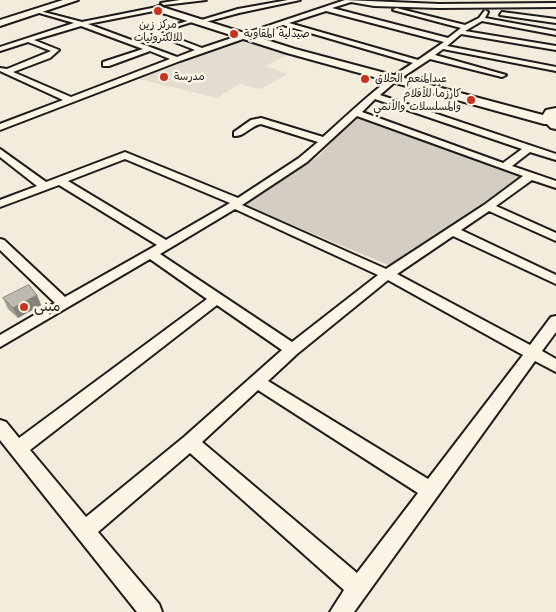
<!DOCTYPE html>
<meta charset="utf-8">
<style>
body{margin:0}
canvas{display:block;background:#f3ecdd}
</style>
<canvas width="556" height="612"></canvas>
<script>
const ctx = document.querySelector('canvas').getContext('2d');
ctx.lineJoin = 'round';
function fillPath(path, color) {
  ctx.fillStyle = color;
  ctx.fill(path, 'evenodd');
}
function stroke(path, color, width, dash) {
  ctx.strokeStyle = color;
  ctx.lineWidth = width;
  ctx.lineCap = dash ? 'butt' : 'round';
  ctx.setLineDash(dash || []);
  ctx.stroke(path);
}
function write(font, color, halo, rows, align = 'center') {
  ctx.font = font + ' "Shantell Sans","Playpen Sans Arabic",sans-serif';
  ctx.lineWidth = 5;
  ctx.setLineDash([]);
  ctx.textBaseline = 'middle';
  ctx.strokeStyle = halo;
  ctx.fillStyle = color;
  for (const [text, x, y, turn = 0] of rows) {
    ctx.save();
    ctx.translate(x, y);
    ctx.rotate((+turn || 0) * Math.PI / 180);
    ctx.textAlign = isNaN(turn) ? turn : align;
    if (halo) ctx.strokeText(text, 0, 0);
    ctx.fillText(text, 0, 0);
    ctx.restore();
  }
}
fillPath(new Path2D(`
 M244,42L290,54L265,66L288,74L260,89L240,84L217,98L139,79L236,43Z`), '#e3ddcf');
fillPath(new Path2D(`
 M357,115L522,176L393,267L245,205L320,155Z`), '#d3cec1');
const street = new Path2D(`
 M180,0H206L164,5L161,3Z
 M288,0H300L239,13L198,24L195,22L238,9Z
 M345,0L439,4L556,3V7L439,8L374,6L351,2L332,8L448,38L461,28L393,10L396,8L465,25L479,18L485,10L488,12L485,18L556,31V35L482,21L465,31L556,46V50L461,34L447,46L556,67V71L443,49L435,55L506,75L502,77L430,59L395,82L380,95L556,154V160L530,152L512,166L556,181V188L532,180L496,206L556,233V241L489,211L461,230L556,275V284L453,236L397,274L530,345L551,317L556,316V332L542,351L556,359V372L535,361L354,612H330L344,590L190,453L98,532L159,604L162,612H137L0,440V420L6,422L19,438L207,299L150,259L0,347V335L55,303L0,250V239L4,240L65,297L157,245L59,185L0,207V200L37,186L0,157V149L46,182L125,152L238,198L299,158L318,142L261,124C250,126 244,137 234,136V132L251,120L261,118L323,137C352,111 378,85 413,63L283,25L180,61L0,130V124L63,100L0,71V68L7,69L51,51L28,42L0,51V47L74,23L36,12V10L82,22L157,7L159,10L88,24L177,57L195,50L152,33V31L195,19V21L160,32L202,48ZM326,11L444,42L418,60L289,23ZM81,26L143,49L103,62V66H109L150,51L170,59L71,97L13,72L50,58L59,50L34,40ZM375,99L522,149L503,163L362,112ZM357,116L523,176L484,205L386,269L242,205L307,162ZM125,159L230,203L166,240L68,181ZM235,209L378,275L292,342L160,254ZM388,280L523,355L428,479L268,381L297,354ZM217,305L282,350L184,437L86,517L30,450ZM258,390L418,493L357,573L202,442Z
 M502,12L556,19V23L500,15Z`);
const secondary = new Path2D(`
 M159,6L295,49L554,118L556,121L554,124H544L287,53L156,11V7Z`);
const primary = new Path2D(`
 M63,0H78L0,26V20Z
 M556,108V129L551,128L541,118L546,110Z`);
stroke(street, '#1c1c1c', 4);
stroke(secondary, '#1c1c1c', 4);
stroke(primary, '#1c1c1c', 4);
fillPath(street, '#fcf5e5');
fillPath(secondary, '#fcf5e5');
fillPath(primary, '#fcf5e5');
fillPath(new Path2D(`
 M37,295L41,305L18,318L8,309L3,298Z`), '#a39f96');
fillPath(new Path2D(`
 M37,295L41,305L18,318L13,308Z`), '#85827a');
const building = new Path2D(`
 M29,285L37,295L13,308L3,298Z`);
fillPath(building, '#beb9ae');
stroke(building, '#85827a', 1);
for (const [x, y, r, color] of [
 [158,11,5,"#c8321e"],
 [234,34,5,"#c8321e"],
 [164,77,5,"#c8321e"],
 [365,79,5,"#c8321e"],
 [471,100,5,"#c8321e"],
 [24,307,5,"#c8321e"]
]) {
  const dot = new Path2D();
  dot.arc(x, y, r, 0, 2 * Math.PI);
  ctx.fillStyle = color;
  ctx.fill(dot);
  stroke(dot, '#fcf5e5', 2);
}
write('11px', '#1c1c1c', '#fcf5e5', [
 ["مركز زين",158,25,"center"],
 ["للالكترونيات",158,38,"center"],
 ["صيدلية المقاوبة",244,34],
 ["مدرسة",174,77],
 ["عبدالمنعم الحلاق",375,79],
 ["كارزما للأفلام",461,94,"right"],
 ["والمسلسلات والأنمي",461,107,"right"]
], 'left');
write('14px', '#1c1c1c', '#fcf5e5', [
 ["مبنى",34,307]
], 'left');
</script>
